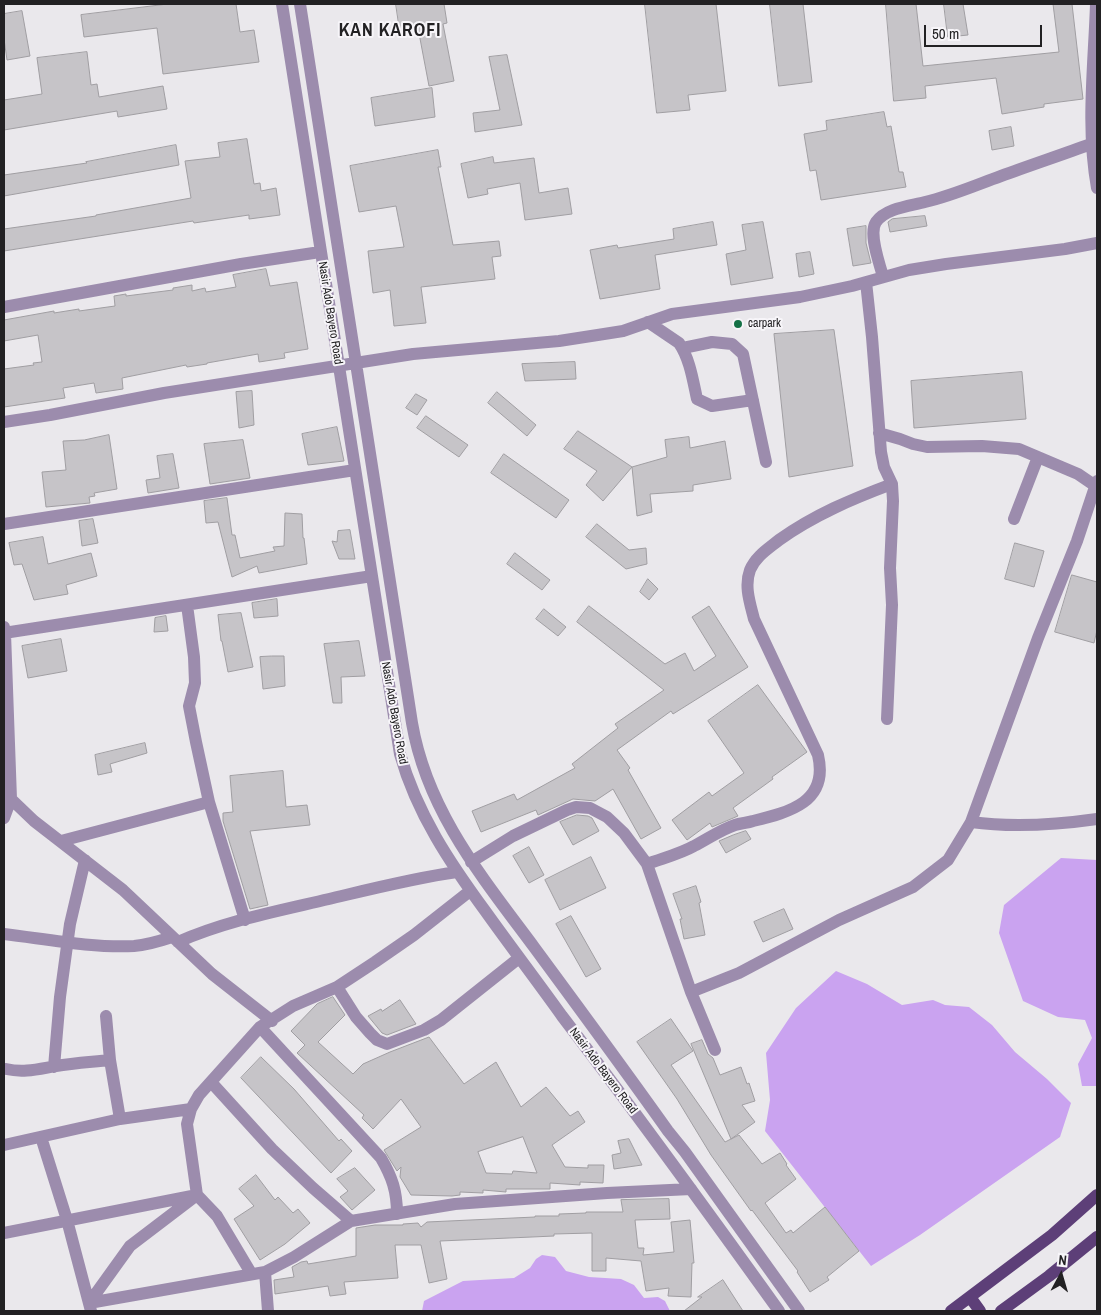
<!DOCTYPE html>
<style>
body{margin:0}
#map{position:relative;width:1101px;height:1315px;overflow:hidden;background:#eae8ec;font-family:"Archivo Narrow",sans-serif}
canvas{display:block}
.frame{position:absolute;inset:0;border:5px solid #222123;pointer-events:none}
.north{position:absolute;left:1036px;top:1250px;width:50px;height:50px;-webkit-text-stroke:4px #f7f5f9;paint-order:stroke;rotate:6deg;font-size:14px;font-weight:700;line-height:20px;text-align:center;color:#222123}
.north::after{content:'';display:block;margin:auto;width:18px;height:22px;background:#222123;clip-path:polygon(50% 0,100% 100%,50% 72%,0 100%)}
.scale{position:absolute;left:924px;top:25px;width:118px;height:22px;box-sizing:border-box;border:2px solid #222123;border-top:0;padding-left:6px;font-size:15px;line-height:18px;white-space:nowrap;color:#222123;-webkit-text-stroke:4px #f7f5f9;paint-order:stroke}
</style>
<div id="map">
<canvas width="1101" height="1315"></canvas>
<div class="frame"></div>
<div class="north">N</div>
<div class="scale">50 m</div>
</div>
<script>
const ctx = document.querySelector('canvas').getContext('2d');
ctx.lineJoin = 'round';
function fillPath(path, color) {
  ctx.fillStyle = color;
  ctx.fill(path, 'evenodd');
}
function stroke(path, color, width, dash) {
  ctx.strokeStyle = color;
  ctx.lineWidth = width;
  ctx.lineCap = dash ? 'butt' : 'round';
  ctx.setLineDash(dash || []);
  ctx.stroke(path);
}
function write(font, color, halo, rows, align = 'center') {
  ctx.font = font + ' "Archivo Narrow",sans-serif';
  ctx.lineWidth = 4;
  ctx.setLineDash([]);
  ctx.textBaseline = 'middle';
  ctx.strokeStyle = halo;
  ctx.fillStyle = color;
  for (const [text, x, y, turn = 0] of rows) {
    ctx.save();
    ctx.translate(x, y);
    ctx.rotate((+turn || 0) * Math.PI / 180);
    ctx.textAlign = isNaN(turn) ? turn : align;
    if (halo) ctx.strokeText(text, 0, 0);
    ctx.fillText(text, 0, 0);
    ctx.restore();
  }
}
fillPath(new Path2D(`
 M1061,858L1097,860V1086H1082L1078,1064L1092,1038L1085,1020L1058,1017L1023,1001L999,933L1004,905Z
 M836,971L867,984L902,1005L933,1000L945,1005L969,1007L992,1025L1015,1052L1047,1079L1071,1103L1060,1137L920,1235L871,1266L765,1131L770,1100L766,1053L796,1008Z
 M542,1255L555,1257L566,1271L589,1277L621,1279L634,1285L644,1298L658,1297L665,1301L670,1311H422L424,1301L463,1281L514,1278L530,1268L536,1259Z`), '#caa3f0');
const building = new Path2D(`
 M168,4H236L240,32L254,30L259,62L163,74L157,28L84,37L81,15Z
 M396,4H444L447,23L443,24L454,81L429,86L418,28L400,31Z
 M645,4H716L726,91L688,95L690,110L657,113Z
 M770,4H803L812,82L779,86Z
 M886,4H916L923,66L1059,52L1053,4H1072L1083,99L1044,104V107L1002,114L996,78L925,86L926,98L894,101Z
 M944,4H963L968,35L948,37Z
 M22,11L30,56L7,60L4,39V14Z
 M87,52L91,85L97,84L99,97L163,86L167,109L118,117L117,111L4,130V100L42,94L37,58Z
 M507,55L522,125L475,132L473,113L500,110L489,57Z
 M432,88L435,117L375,126L371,98Z
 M884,112L887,127L891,126L899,172H903L906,187L821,200L816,170L810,171L804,134L827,130L826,121Z
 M1011,127L1014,146L992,150L989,131Z
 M247,139L254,184L260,183L261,191L276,188L280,215L249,219V215L194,223L193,221L4,251V229L96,216V215L191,198L185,161L220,157L218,143Z
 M176,145L179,165L4,196V175L87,163L86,162Z
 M438,150L441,167H438L453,245L499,241L501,256L492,257L495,279L421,287L426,323L394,326L390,290L373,293L368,251L404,247L396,206L359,212L350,166Z
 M493,157L494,163L534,158L539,193L568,188L572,214L525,220L520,183L487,189L488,194L468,198L461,164Z
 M925,216L927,226L890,232L888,222L892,219Z
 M713,222L717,245L655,255L660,289L600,299L590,250L617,245L618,248L674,239L673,229Z
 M763,222L773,278L731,285L726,254L746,250L742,225Z
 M866,226V243L871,263L853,266L847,229Z
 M810,252L814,274L799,277L796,254Z
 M266,269L270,286L297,282L308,349L284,353L285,358L259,362L258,354L207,363V364L187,367L186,365L122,378L123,389L96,393L94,383L63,388L65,398L4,407V369L34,365L33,363L42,362L38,335L4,341V320L54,311V313L79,309V311L115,306L114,296L126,294V296L173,290V288L192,285V291L205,288L206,292L236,287L233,275Z
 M834,330L853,466L789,477L774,334Z
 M575,362L576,379L525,381L522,364Z
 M1022,372L1026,419L914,428L911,381Z
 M252,391L254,425L239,428L236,392Z
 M497,392L536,425L527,436L488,403Z
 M416,394L427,400L417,415L406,408Z
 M426,416L468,445L459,457L417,428Z
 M337,427L344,461L308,465L302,434Z
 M578,431L632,467L603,501L586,485L597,471L564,449Z
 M109,435L117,489L94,493L95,496L89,497L90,503L46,507L42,472L66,470L63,441L84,440Z
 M689,437L690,448L725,441L731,479L693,485V491L650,494L652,512L637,516L632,467L667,457L665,440Z
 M243,440L250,478L210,484L204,444Z
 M173,454L179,488L148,493L146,480L160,478L157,456Z
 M504,454L569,500L556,518L491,473Z
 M227,498L232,535H235L240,558L275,551L273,547L284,546L285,513L302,514L303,538H304L307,564L259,573L257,566L232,577L218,522L206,523L204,501Z
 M93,519L98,543L82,546L79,521Z
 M597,524L629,550L646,548L647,564L626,569L586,537Z
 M350,530L355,559H339L332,541L337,542L338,531Z
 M43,537L48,564L91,553L97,576L66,585L68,594L34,600L22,564L14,565L9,543Z
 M1015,543L1044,551L1034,587L1005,579Z
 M515,553L550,580L542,590L507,564Z
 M1072,575L1097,582V630L1094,643L1055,632Z
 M648,579L658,589L649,600L640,592Z
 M277,599L278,616L254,618L252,603Z
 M589,606L665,664L685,653L694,671L716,656L692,617L709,606L748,667L673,714L671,711L617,750L630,768L628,770L661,828L641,839L613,789L595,801L573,799L538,815L536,810L481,832L472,811L514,794L517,800L575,768L572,764L618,728L615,724L664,690L577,622Z
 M544,609L566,627L558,636L536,619Z
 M241,613L253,667L228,672L222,641H221L218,615Z
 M166,616L168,631L154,632L155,618Z
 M61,639L67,671L28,678L22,646Z
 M359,641L365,676L341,677L342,703H333L324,644Z
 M272,656H284L285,686L263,689L260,657Z
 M758,685L807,752L772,777L773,779L733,808L738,816L712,827L710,823L687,840L672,820L709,792L712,796L744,773L708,721Z
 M145,743L147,753L110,764L112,772L98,775L95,755Z
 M283,771L286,807L307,805L310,825L250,831L268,905L250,909L223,821V813L233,812L230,776Z
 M577,815L588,816L592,818L599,831L573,845L560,822Z
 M746,831L751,839L726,853L719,841L733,835Z
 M529,847L544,875L529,883L513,856Z
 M591,857L606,888L560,910L545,880Z
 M696,886L701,902L699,903L705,935L684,939L680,919H682L673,894Z
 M784,909L793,929L763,942L754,922Z
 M571,916L601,969L586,977L556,924Z
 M333,997L345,1015L318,1042L353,1074L363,1064L390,1052L429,1037L464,1084L496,1062L521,1107L546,1087L570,1116L578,1111L585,1122L552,1145L565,1167L588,1168V1165H604L603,1183L580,1182V1185L550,1183V1189H506V1192L483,1190V1193L460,1192V1195L452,1196L411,1195L400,1177L401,1167L397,1171L384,1150L421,1127L401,1099L373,1129L362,1118L364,1115L297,1053L305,1045L291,1031L317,1004ZM523,1137L537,1173L513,1171L512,1174L486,1173L478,1152Z
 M400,1000L416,1024L387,1035L382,1033L368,1016L381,1009L382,1011Z
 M671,1019L693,1051L671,1065L725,1142L739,1135L762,1164L780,1153L787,1164L786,1165L796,1179L765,1203L786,1233L791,1230L793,1233L825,1207L859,1251L827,1277L829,1280L810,1292L797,1272L798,1271L752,1210L751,1211L711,1155L677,1099L637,1042Z
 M702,1040L708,1054L713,1058L720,1075L741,1067L747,1084L749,1083L755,1101L742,1105L755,1122L731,1139L691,1044Z
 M261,1057L294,1089L339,1141L341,1139L352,1151L331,1173L241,1078Z
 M629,1139L642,1165L614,1169L612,1155L621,1153L618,1141Z
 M355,1168L375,1190L352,1210L340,1197L348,1191L337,1179Z
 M256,1175L275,1200L278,1197L293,1213L298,1209L310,1223L285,1244L260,1260L234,1219L254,1206L239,1189Z
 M669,1199L670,1219L635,1220L638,1248H644L643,1255L674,1252L671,1222L690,1220L694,1263H692L691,1297L668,1296L669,1288L646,1291L641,1261L606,1258V1271H592V1233L554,1234V1236L532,1237L440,1241L447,1279L429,1283L421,1245H395L398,1278L344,1282L346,1294L330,1296L328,1286L275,1294L274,1280L294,1277L292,1267L301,1262L307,1261L308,1264L356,1256V1228L375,1225H403V1224L418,1223L421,1227L427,1222L535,1217V1216H559V1214L586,1213V1212H623L621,1200Z
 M723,1280L743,1311H684L702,1297H698Z`);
fillPath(building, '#c6c4c8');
stroke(building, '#a09ea2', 1);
stroke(new Path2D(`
 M282,4L400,754C417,814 450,863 486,912C511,947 537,981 562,1016C636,1113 708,1212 779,1311
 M300,4L412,723C427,811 482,877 534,947C579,1008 624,1069 668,1131L685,1152L799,1311
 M1096,4C1094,65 1086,127 1097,188
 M883,277C880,264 868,234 876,222C886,208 910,206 925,202C951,196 976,185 1001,176C1031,165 1061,155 1091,144
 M866,282L872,337L881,452L884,467L892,484L893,501L890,568L892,605L887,719
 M4,307L241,264L320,252
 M648,322L679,343C690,359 693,381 697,399L712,406L753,400
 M683,348L712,342L732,344L743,354L766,462
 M4,422L50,415L164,393L413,354L559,341L604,334L623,331L672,314L800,297L852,286L909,270L946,264L1065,249L1097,243
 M879,433L900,439L913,444L927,447L982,446L1019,449L1078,474L1097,487
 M1014,519L1038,457
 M4,524L355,470
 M187,605L194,657L195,683L189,706L196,742L209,802L245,920
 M4,627L5,633L11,799L4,818
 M4,633L372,576
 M11,799L34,821L123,890L212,974L272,1021
 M971,822C1014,828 1055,825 1097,819
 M61,841L209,802
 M471,862L513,836L567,810L576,807L590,808L607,817L624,833L647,864L691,992L715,1050
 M647,864C663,858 680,854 694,846C708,839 720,830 735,825C741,823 747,823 753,821C790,812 829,802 818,755L754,619C750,603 744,586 750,570C756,556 768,549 779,540C814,515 852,499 892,484
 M4,934C46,939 91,948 134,946C147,945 160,941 172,937
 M178,942C225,921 278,911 329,899C371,889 414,878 457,872
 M337,987L356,1017L370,1033L377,1040L387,1044L424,1030L441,1020L519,958
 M691,992L739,973L839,920L913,887L948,860L971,822L1038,638L1077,541L1097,481
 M106,1016L110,1060L120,1119
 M260,1027L381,1158C392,1177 397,1191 397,1214
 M54,1067L60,997L70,924L85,860
 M6,1069C24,1073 38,1069 56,1066C74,1063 92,1062 110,1060
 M211,1082L272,1149L313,1188L351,1221
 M41,1137L67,1220L91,1311
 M4,1145L120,1119L191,1109
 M4,1233L197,1195
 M265,1272L268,1311
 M251,1273L217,1216L197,1195L187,1124L191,1109L199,1095L260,1027L293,1006L337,987L375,962L414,935L470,891
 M89,1303L265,1272L294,1257L351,1221L455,1204L607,1193L691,1189
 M89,1303L130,1246L193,1198`), '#9c8cad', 12);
stroke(new Path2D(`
 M970,1297L980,1311
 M951,1311L1052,1235L1097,1195
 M1001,1311L1049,1276L1097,1237`), '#5d3f78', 12);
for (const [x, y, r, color] of [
 [738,324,5,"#147146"]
]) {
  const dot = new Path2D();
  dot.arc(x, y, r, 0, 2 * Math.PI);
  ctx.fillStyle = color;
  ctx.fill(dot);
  stroke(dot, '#f7f5f9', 2);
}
write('12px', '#222123', '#f7f5f9', [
 ["Nasir Ado Bayero Road",330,313,81],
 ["Nasir Ado Bayero Road",394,713,80],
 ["Nasir Ado Bayero Road",603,1071,53]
]);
write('12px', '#222123', '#f7f5f9', [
 ["carpark",748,324]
], 'left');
ctx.letterSpacing = '1px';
write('bold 18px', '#222123', '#f7f5f9', [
 ["KAN KAROFI",390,31]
]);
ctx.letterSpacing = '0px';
</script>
